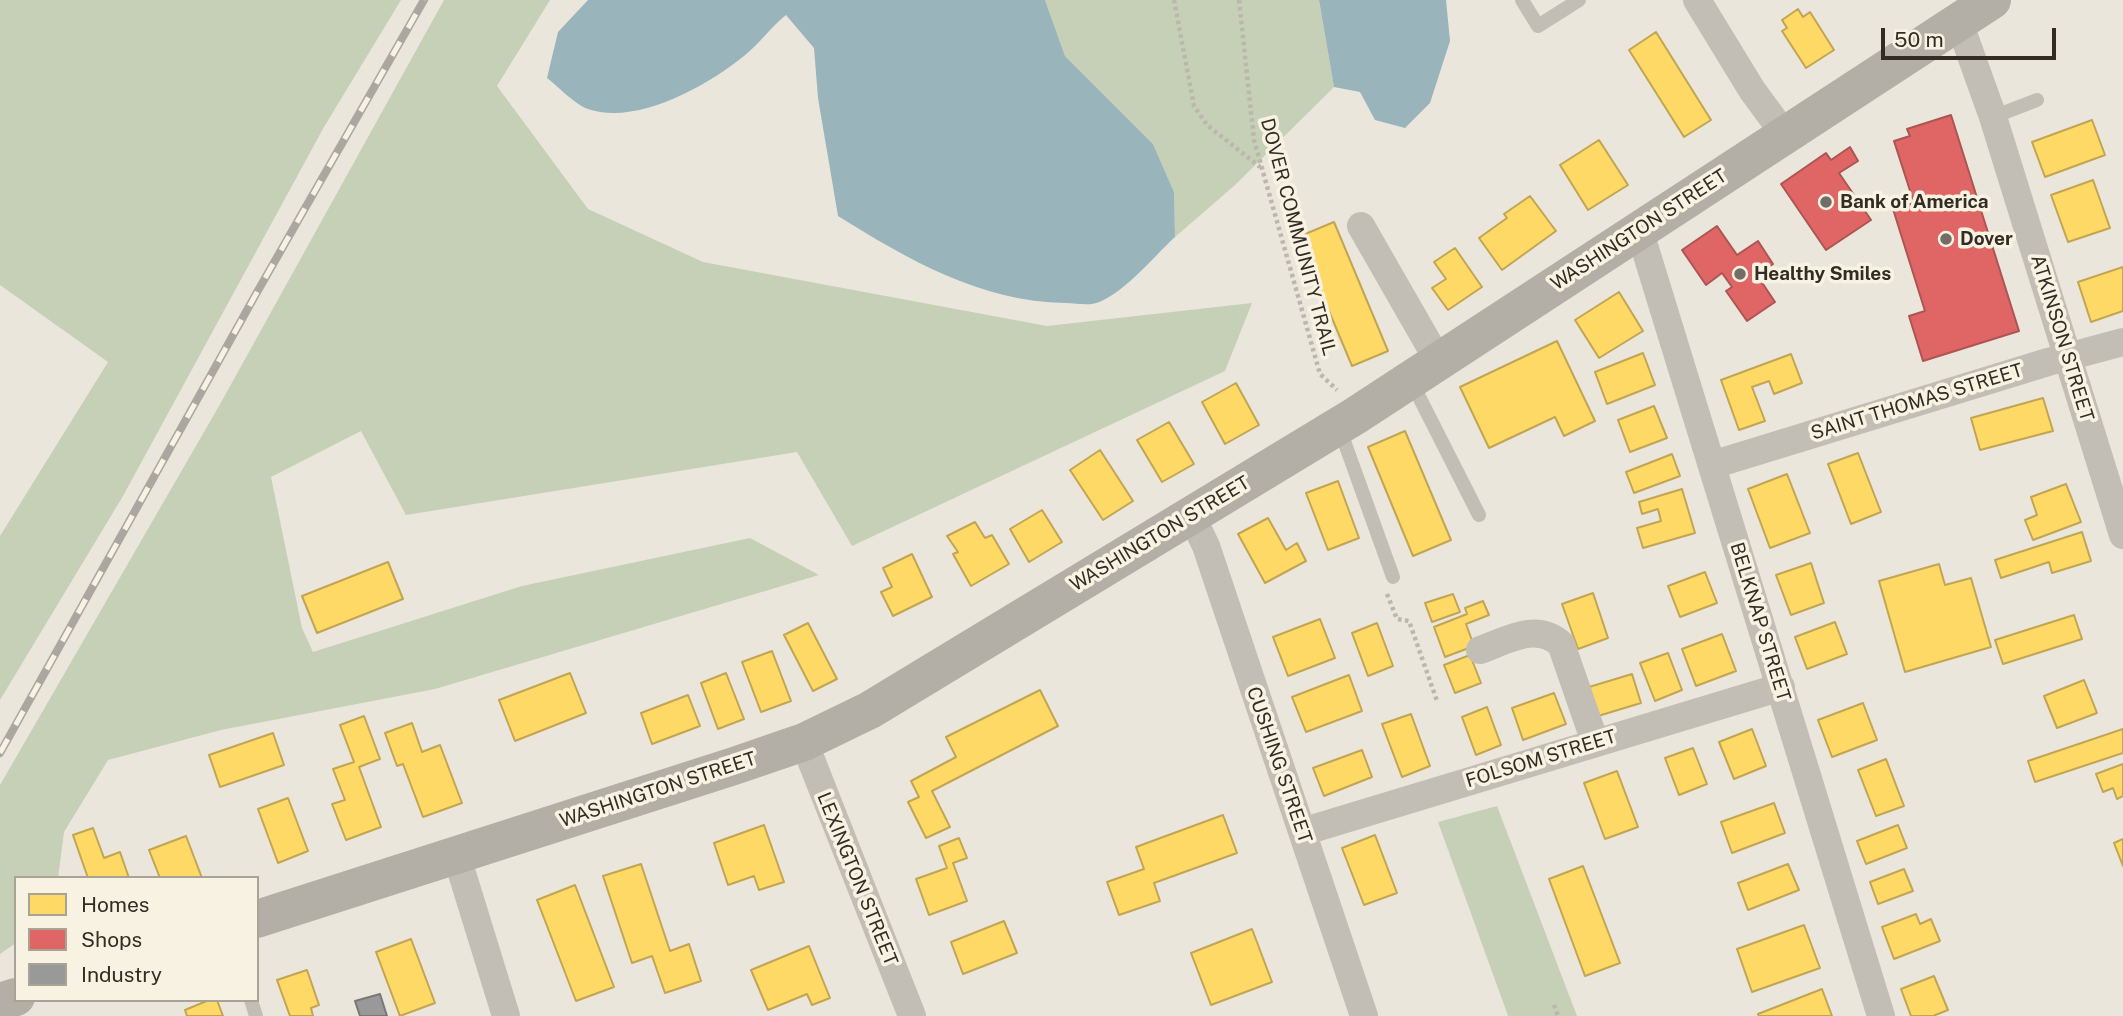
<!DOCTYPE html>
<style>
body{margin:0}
#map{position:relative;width:2123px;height:1016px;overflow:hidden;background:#eae6dc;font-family:"Public Sans",sans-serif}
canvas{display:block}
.legend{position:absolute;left:14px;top:876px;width:245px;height:126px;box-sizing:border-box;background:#f8f2e2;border:2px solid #a9a396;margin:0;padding:9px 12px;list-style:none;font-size:21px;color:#322c25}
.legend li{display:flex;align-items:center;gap:14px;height:35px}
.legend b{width:35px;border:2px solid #a9a396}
.scale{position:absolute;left:1881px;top:28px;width:175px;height:32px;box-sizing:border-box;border:4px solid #322c25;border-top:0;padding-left:9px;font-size:21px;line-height:24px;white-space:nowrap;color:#322c25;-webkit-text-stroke:5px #f8f2e2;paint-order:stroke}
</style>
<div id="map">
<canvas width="2123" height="1016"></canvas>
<ul class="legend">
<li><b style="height:19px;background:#ffd966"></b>Homes</li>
<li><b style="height:19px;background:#e06666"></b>Shops</li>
<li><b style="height:19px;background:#999"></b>Industry</li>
</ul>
<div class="scale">50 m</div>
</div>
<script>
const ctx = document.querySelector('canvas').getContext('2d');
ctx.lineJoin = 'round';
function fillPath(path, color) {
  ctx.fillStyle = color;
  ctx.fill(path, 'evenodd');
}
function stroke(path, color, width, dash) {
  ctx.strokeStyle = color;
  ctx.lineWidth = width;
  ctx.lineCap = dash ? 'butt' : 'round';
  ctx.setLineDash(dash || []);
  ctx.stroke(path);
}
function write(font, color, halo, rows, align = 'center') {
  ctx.font = font + ' "Public Sans",sans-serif';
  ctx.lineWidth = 7;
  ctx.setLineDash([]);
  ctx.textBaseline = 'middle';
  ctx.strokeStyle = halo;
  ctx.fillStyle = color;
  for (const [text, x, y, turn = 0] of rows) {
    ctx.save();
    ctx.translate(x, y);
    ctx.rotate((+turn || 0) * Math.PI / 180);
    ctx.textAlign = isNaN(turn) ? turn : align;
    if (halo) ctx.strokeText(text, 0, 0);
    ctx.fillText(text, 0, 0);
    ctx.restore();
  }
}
fillPath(new Path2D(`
 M0,0H401L324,127L123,496L0,700V536L108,362L0,285Z
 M444,0H550L497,86L588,209L703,262L1047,326L1252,303L1225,371L852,546L797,452L406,515L361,431L271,477L302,628L313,652L522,586L750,538L819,575L435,689L221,730L108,760L64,832L58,878H16V943L0,954V785L219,406Z
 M1045,0H1319L1334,87L1234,186L1175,237L1174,192L1153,144L1065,56Z
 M1497,806L1577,1016H1508L1438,822Z`), '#c6d0b6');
fillPath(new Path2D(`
 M588,0H1045L1065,56L1153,144L1174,192L1175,237C1154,256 1120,299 1092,304C1084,305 1074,303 1065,303C981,302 907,259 838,216L818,98L814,48L786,15C771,27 759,44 744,56C707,86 639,124 591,110C576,106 560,88 547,78L558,32Z
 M1319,0H1446L1450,41L1430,103L1405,128L1375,120L1360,92L1334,87Z`), '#99b4ba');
const homes = new Path2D(`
 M1798,9L1803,17L1810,12L1834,50L1806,68L1782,31L1787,28L1782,20Z
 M1656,32L1711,120L1684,137L1629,50Z
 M2092,120L2105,155L2045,177L2032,142Z
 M1599,140L1628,185L1588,210L1560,165Z
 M2093,180L2110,228L2068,242L2051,195Z
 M1530,196L1556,231L1502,270L1479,238L1507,218L1504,214Z
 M1334,222L1388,351L1352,366L1298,237Z
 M1455,248L1482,287L1448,310L1432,288L1446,279L1434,262Z
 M2123,267V311L2091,322L2078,282Z
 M1619,292L1643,331L1599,358L1575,320Z
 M1557,341L1595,421L1564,436L1555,417L1489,448L1460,387Z
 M1643,353L1655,385L1607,404L1595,372Z
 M1791,354L1802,383L1774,394L1769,381L1752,387L1765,421L1739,430L1721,380Z
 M1236,383L1259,425L1225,444L1202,402Z
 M2043,398L2053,431L1980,450L1971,418Z
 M1654,406L1667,438L1630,452L1618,420Z
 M1169,422L1194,464L1162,482L1137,440Z
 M1405,431L1451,540L1413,556L1368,447Z
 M1100,450L1133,501L1103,520L1070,470Z
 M1858,453L1881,512L1851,524L1828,464Z
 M1672,454L1680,476L1634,493L1626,472Z
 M1787,474L1810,533L1770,548L1748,489Z
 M1338,481L1359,538L1328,550L1306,493Z
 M2066,484L2081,522L2033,540L2025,520L2037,515L2031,497Z
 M1682,489L1695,533L1643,548L1637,528L1661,521L1658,509L1642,514L1639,502Z
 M1042,510L1062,542L1029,562L1010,529Z
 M1268,518L1286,550L1297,543L1306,561L1265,583L1238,534Z
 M975,522L985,538L992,535L1009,564L971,586L953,554L958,552L947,536Z
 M2082,532L2091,561L2052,573L2049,562L2001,578L1995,560Z
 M912,554L932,597L893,616L881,592L892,587L883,568Z
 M388,562L403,599L317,633L302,596Z
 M1811,563L1824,603L1791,615L1776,575Z
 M1939,564L1945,585L1971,578L1991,647L1905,672L1879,581Z
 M1705,572L1717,603L1680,617L1668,586Z
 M1593,593L1608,638L1578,649L1562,604Z
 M1453,594L1460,612L1432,622L1425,603Z
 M1483,601L1489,615L1466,624L1474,646L1445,657L1434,627L1467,614L1465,608Z
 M2074,615L2082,639L2003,664L1995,640Z
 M1320,619L1335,658L1288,676L1273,637Z
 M1835,622L1847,654L1807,669L1795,637Z
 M808,623L837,679L813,691L784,635Z
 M1377,623L1393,666L1368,676L1352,633Z
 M1722,634L1736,671L1696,686L1682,649Z
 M772,651L791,701L761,712L742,662Z
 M1668,653L1682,690L1655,701L1640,663Z
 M1470,655L1481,683L1455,693L1444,665Z
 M570,673L586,713L515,741L499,700Z
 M726,673L744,719L718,729L701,683Z
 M1632,674L1641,703L1598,716L1589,687Z
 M1349,675L1362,711L1306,732L1292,697Z
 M2084,680L2097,713L2057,728L2044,696Z
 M1040,690L1058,726L932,791L950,827L926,838L908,802L919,797L911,781L956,757L946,737Z
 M1554,693L1566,724L1523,740L1512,708Z
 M688,695L700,726L652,744L641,713Z
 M1863,703L1877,740L1832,757L1818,720Z
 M1487,707L1501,745L1476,755L1462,717Z
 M1411,714L1430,766L1402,777L1382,724Z
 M364,716L380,759L359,767L381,827L346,840L332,804L345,800L333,769L354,762L340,725Z
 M412,723L422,752L440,745L462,803L423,817L403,764L397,766L385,733Z
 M1752,729L1766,766L1734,779L1719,742Z
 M2123,729V753L2035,782L2028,761Z
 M273,733L284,765L220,787L209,755Z
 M1693,748L1707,784L1679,795L1665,758Z
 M1362,750L1372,777L1324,796L1313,768Z
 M1886,759L1904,806L1876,816L1858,770Z
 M2123,764V796L2117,799L2113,788L2103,792L2096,774Z
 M1617,771L1638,827L1605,839L1584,783Z
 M288,798L308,851L278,863L258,809Z
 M1774,803L1785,833L1732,853L1721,822Z
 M1223,815L1237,853L1154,883L1160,901L1119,915L1107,882L1144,869L1136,847Z
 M764,825L784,882L759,890L754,876L728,885L714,843Z
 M1898,825L1907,848L1866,864L1857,841Z
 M93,828L104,858L120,852L129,878H88L73,835Z
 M1375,835L1397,893L1364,905L1342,848Z
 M186,836L202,878H160L149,850Z
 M959,838L967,858L953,863L967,901L929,915L916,879L947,868L939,846Z
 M2123,839V866L2114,843Z
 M641,864L670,951L689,944L701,981L665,993L652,956L632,963L603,876Z
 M1788,864L1799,890L1748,910L1738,883Z
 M1583,866L1620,963L1585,976L1549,879Z
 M1904,869L1913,891L1878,904L1870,882Z
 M575,885L614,987L576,1001L537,900Z
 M1916,914L1920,924L1931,919L1940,941L1894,959L1882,927Z
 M1004,921L1017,953L963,974L951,942Z
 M1804,925L1820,968L1752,992L1737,949Z
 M1252,929L1272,982L1211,1005L1191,953Z
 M411,939L435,1003L400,1016L376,952Z
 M809,946L830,998L812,1005L807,994L768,1010L751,970Z
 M307,970L319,1005L311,1008L313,1016H290L277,980Z
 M1934,976L1948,1010L1933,1016H1911L1901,989Z
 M1822,989L1832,1016H1759L1758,1014Z
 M209,1000H217L223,1016H187L185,1010Z`);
fillPath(homes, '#ffd966');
stroke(homes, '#c2a552', 2);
const shops = new Path2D(`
 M1951,115L2019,331L1923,361L1909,316L1925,311L1893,209L1914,203L1894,141L1910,136L1907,129Z
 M1850,147L1858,161L1839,173L1871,220L1826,250L1781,184L1826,153L1831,160Z
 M1717,226L1737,255L1758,241L1773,264L1757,275L1775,302L1747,321L1726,291L1732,287L1722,273L1706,285L1682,250Z`);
fillPath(shops, '#e06666');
stroke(shops, '#ac5552', 2);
const industry = new Path2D(`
 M380,994L387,1016H360L355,1001Z`);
fillPath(industry, '#999');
stroke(industry, '#7a7876', 2);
stroke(new Path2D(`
 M1174,0L1194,106L1207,125L1260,167
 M1239,0L1254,140L1320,374L1337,390
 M1387,594L1397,619L1409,621L1437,701
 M1554,1005L1558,1016`), '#bbb6ae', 4.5, [3.5, 3.5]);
stroke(new Path2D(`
 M1522,0L1538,26L1579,0
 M1993,117L2037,100
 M1411,381L1479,515
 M1339,427L1393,577
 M251,1000L256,1016`), '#c2beb6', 14);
stroke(new Path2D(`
 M1697,0L1752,90L1785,135
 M1959,22L1993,117L2123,535
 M1361,226L1439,362
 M1639,229L1881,1016
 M1712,465L2048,362L2123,342
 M1191,515L1206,546L1364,1016
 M1480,650C1508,640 1536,622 1561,644L1595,742
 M804,742L912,1016
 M1302,832L1781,687
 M456,854L506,1016`), '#c2beb6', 28);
stroke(new Path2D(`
 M257,919L734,766L804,742L870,710L1355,416L1992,0
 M0,1002L16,997`), '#b3aea6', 38);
const rail = new Path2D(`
 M0,753L256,294L424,0`);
stroke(rail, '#aaa6a0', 8);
stroke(rail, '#f8f2e2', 5, [16]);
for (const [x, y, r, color] of [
 [1826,202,7,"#726d65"],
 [1946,239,7,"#726d65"],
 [1740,274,7,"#726d65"]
]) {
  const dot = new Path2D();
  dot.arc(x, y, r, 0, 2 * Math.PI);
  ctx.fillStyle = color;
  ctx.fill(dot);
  stroke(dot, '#f8f2e2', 2.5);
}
write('bold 19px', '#322c25', '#f8f2e2', [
 ["Bank of America",1840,202],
 ["Dover",1960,239],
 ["Healthy Smiles",1754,274]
], 'left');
write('19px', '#322c25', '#f8f2e2', [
 ["WASHINGTON STREET",1639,230,-33],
 ["DOVER COMMUNITY TRAIL",1298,237,75],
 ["ATKINSON STREET",2062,338,73],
 ["SAINT THOMAS STREET",1917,402,-17],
 ["WASHINGTON STREET",1160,534,-31],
 ["BELKNAP STREET",1760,622,73],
 ["FOLSOM STREET",1541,759,-17],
 ["CUSHING STREET",1279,765,71],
 ["WASHINGTON STREET",658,790,-18],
 ["LEXINGTON STREET",857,879,68]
]);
</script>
